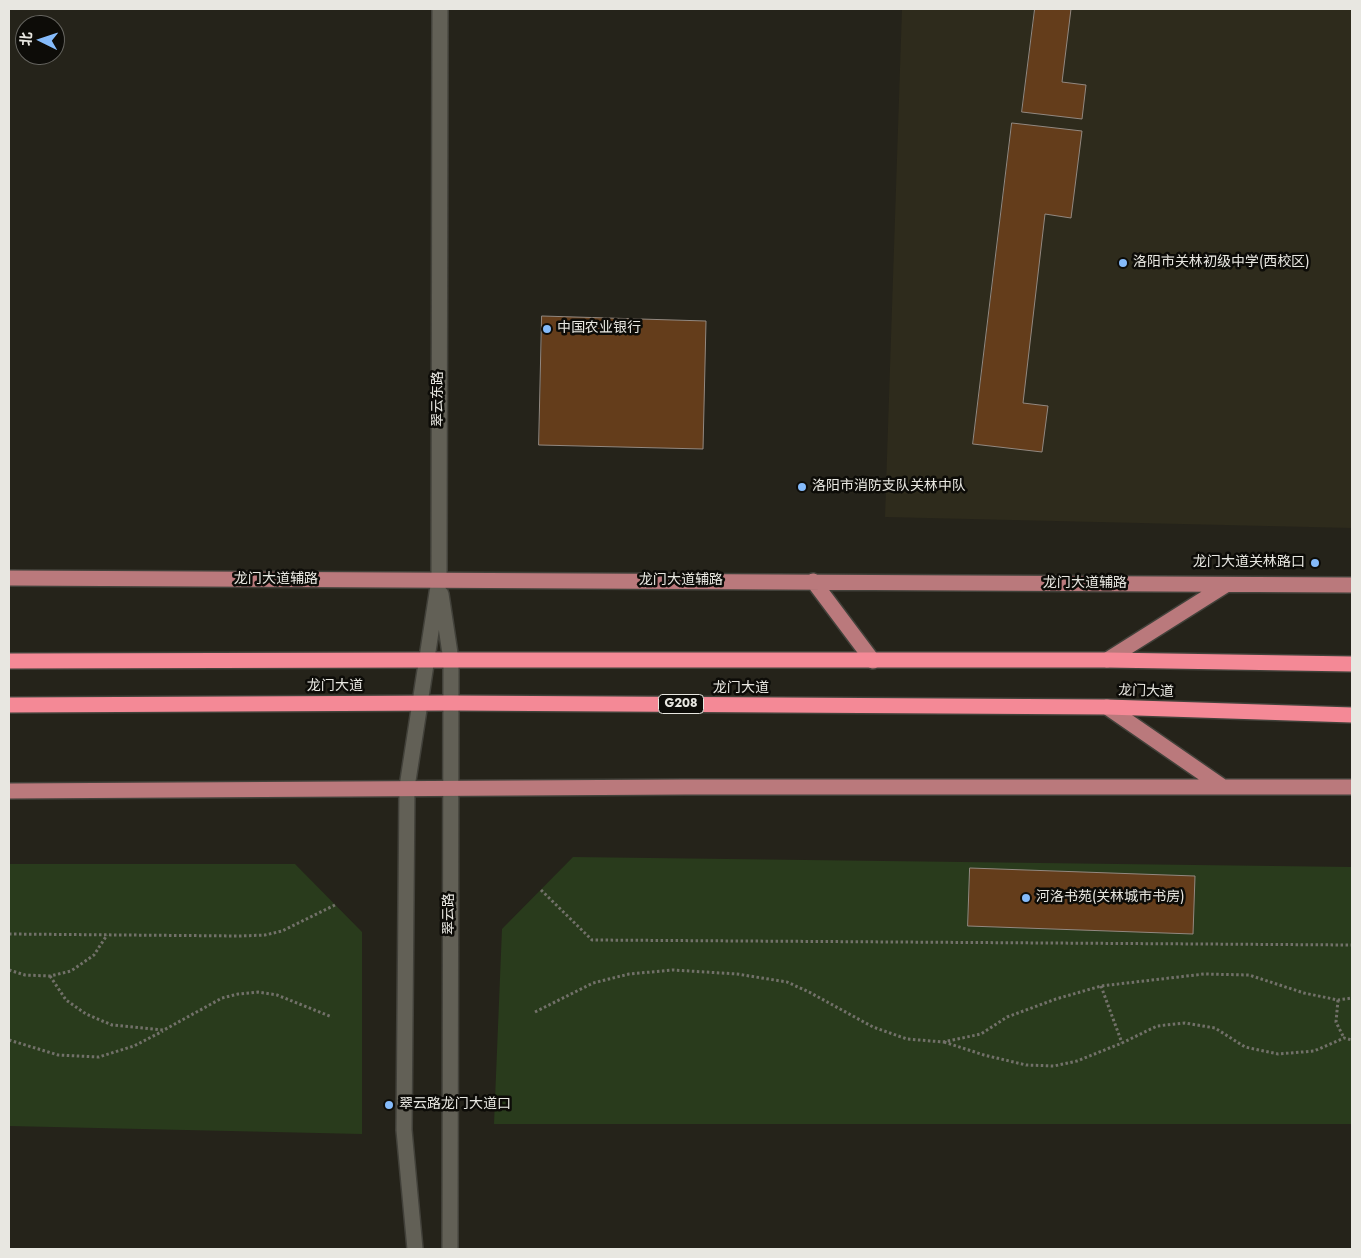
<!DOCTYPE html>
<meta charset="utf-8">
<style>
body{margin:0}
#map{position:relative;width:1361px;height:1258px;overflow:hidden;background:#25231a;font-family:Jost,"Noto Sans SC",sans-serif}
canvas{display:block}
.frame{position:absolute;inset:0;border:10px solid #e8e7e1;pointer-events:none}
.north{position:absolute;left:15px;top:15px;width:50px;height:50px;box-sizing:border-box;background:#0d0c08;border:1px solid #65645f;border-radius:50%;rotate:274deg;font-size:14px;font-weight:700;line-height:20px;text-align:center;color:#e8e7e1}
.north::after{content:'';display:block;margin:auto;width:18px;height:22px;background:#85bbfb;clip-path:polygon(50% 0,100% 100%,50% 72%,0 100%)}
</style>
<div id="map">
<canvas width="1361" height="1258"></canvas>
<div class="frame"></div>
<div class="north">北</div>
</div>
<script>
const ctx = document.querySelector('canvas').getContext('2d');
ctx.lineJoin = 'round';
function fillPath(path, color) {
  ctx.fillStyle = color;
  ctx.fill(path, 'evenodd');
}
function stroke(path, color, width, dash) {
  ctx.strokeStyle = color;
  ctx.lineWidth = width;
  ctx.lineCap = dash ? 'butt' : 'round';
  ctx.setLineDash(dash || []);
  ctx.stroke(path);
}
function write(font, color, halo, rows, align = 'center') {
  ctx.font = font + ' Jost,"Noto Sans SC",sans-serif';
  ctx.lineWidth = 5;
  ctx.setLineDash([]);
  ctx.textBaseline = 'middle';
  ctx.strokeStyle = halo;
  ctx.fillStyle = color;
  for (const [text, x, y, turn = 0] of rows) {
    ctx.save();
    ctx.translate(x, y);
    ctx.rotate((+turn || 0) * Math.PI / 180);
    ctx.textAlign = isNaN(turn) ? turn : align;
    if (halo) ctx.strokeText(text, 0, 0);
    ctx.fillText(text, 0, 0);
    ctx.restore();
  }
}
fillPath(new Path2D(`
 M902,9H1352V528L885,517Z`), '#2e2b1c');
fillPath(new Path2D(`
 M573,857L1352,867V1124H494L502,929Z
 M9,864H295L362,932V1134L9,1126Z`), '#293b1c');
const building = new Path2D(`
 M1035,9H1071L1062,82L1086,85L1082,119L1022,112Z
 M1012,123L1082,131L1071,218L1045,214L1023,403L1048,406L1042,452L973,444Z
 M542,316L706,321L703,449L539,445Z
 M970,868L1195,876L1193,934L968,926Z`);
fillPath(building, '#643d1b');
stroke(building, '#928880', 1);
const minor = new Path2D(`
 M441,594L451,660L450,1249
 M415,1249L404,1130L407,787L439,580L440,9`);
const major = new Path2D(`
 M9,578C457,581 904,582 1352,585
 M813,581L873,661
 M1107,660L1226,585
 M1107,707L1223,787
 M9,791C457,787 904,786 1352,787`);
const highway = new Path2D(`
 M9,661L426,660H1107L1352,664
 M9,705L451,703L1107,707L1352,715`);
stroke(minor, '#42413a', 18);
stroke(major, '#42413a', 18);
stroke(highway, '#42413a', 18);
stroke(new Path2D(`
 M541,890L592,940L1352,945
 M9,934L240,936L265,935L282,931L335,905
 M9,970L25,975L50,976L71,971L94,955L107,935
 M50,976L66,1000L86,1014L112,1025L164,1030L222,998L238,994L258,992L277,995L332,1017
 M1101,986L1122,1043
 M1338,1000L1336,1022L1344,1038
 M535,1012L593,983L629,974L673,970L737,974L787,982L809,992L873,1027L907,1039L943,1042L981,1034L1007,1017L1056,999L1101,986L1204,974L1249,975L1304,993L1338,1000L1352,998
 M9,1040L58,1055L99,1057L134,1046L163,1031
 M944,1042L984,1055L1026,1065L1054,1066L1077,1061L1122,1043L1157,1026L1185,1023L1215,1028L1245,1047L1278,1054L1314,1051L1344,1038L1352,1040`), '#727169', 3, [2.5, 2.5]);
stroke(minor, '#626056', 15);
stroke(major, '#ba797c', 15);
stroke(highway, '#f48996', 15);
for (const [x, y, r, color] of [
 [1123,263,5,"#85bbfb"],
 [547,329,5,"#85bbfb"],
 [802,487,5,"#85bbfb"],
 [1315,563,5,"#85bbfb"],
 [1026,898,5,"#85bbfb"],
 [389,1105,5,"#85bbfb"]
]) {
  const dot = new Path2D();
  dot.arc(x, y, r, 0, 2 * Math.PI);
  ctx.fillStyle = color;
  ctx.fill(dot);
  stroke(dot, '#0d0c08', 2);
}
for (const [x, y, w] of [
 [681,704,45]
]) {
  const box = new Path2D();
  box.roundRect(x - w / 2, y - 9.5, w, 19, 4);
  ctx.fillStyle = '#0d0c08';
  ctx.fill(box);
  stroke(box, '#e8e7e1', 1);
}
write('bold 12px', '#e8e7e1', null, [
 ["G208",681,704]
]);
write('14px', '#e8e7e1', '#0d0c08', [
 ["洛阳市关林初级中学(西校区)",1133,263],
 ["中国农业银行",557,329],
 ["洛阳市消防支队关林中队",812,487],
 ["龙门大道关林路口",1305,563,"right"],
 ["河洛书苑(关林城市书房)",1036,898],
 ["翠云路龙门大道口",399,1105]
], 'left');
write('14px', '#e8e7e1', '#0d0c08', [
 ["翠云东路",439,399,-90],
 ["龙门大道辅路",276,580],
 ["龙门大道辅路",681,581],
 ["龙门大道辅路",1085,584],
 ["龙门大道",335,687],
 ["龙门大道",741,689],
 ["龙门大道",1146,692,2],
 ["翠云路",450,914,-90]
]);
</script>
